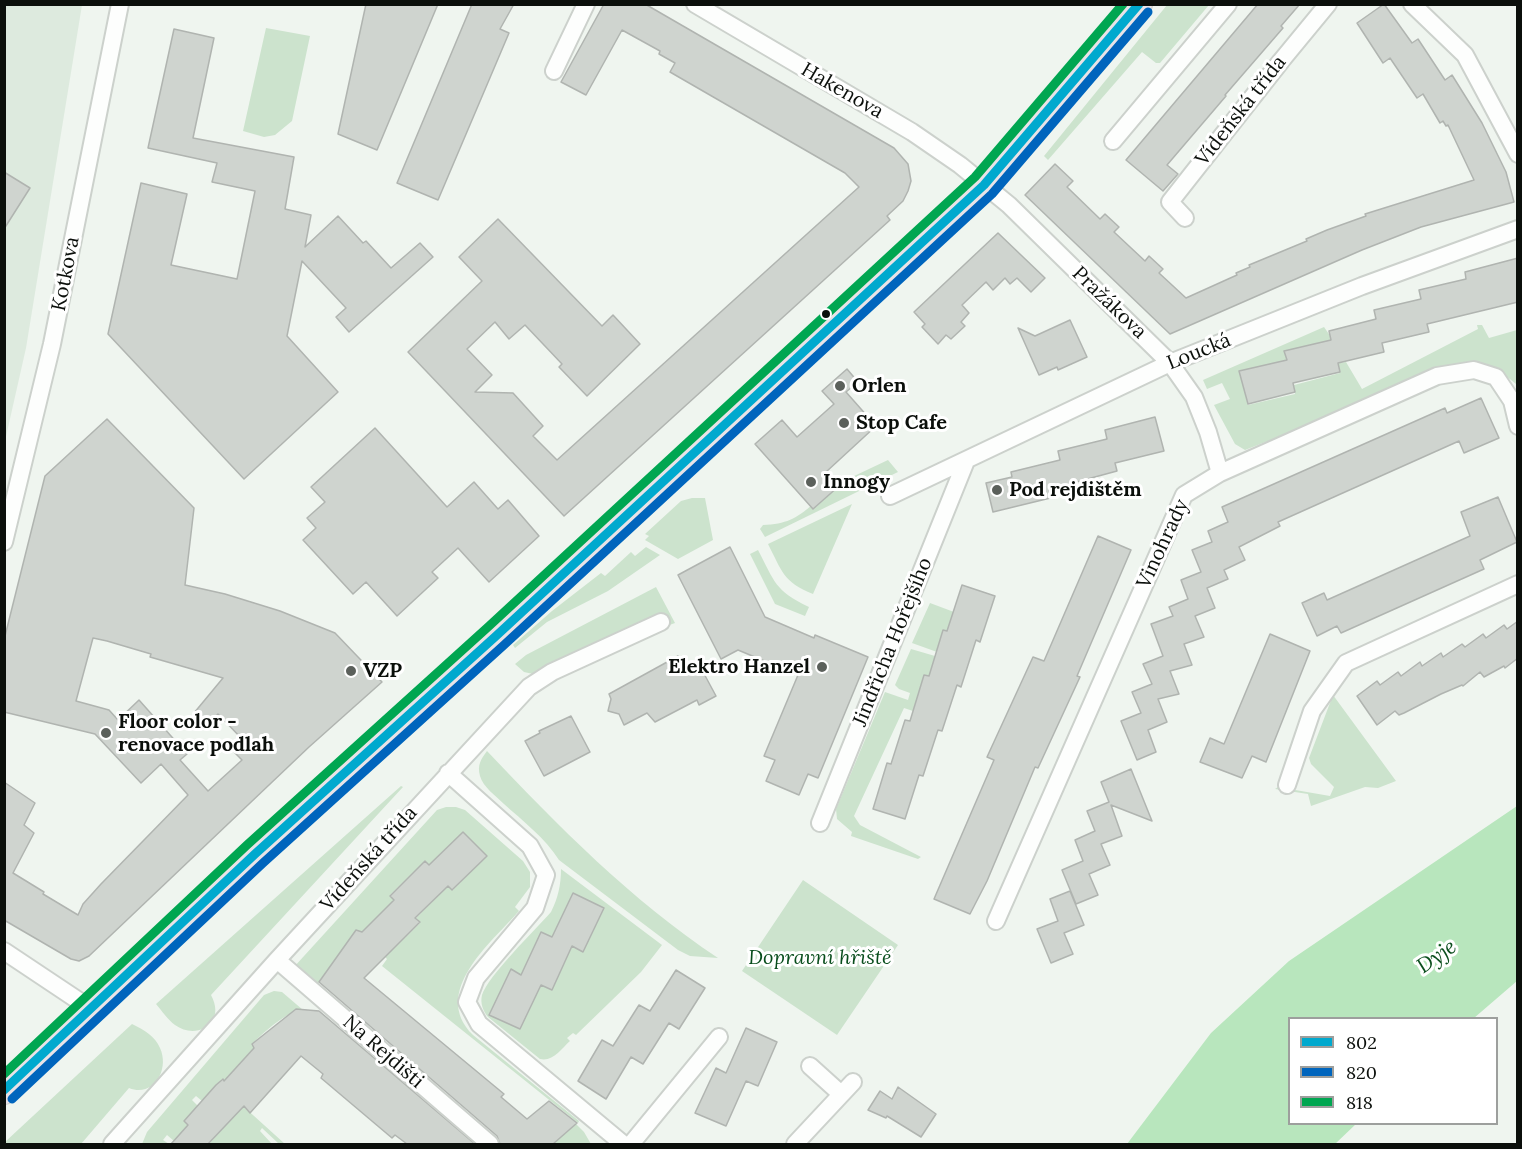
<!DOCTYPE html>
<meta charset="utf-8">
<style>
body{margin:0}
#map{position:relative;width:1522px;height:1149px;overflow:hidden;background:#eff5ef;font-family:Lora,serif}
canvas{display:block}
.frame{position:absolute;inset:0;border:6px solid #0b0f0b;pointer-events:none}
.legend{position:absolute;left:1288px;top:1017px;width:210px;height:108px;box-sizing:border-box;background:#fff;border:2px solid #9d9f9d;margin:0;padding:8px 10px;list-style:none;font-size:18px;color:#0b0f0b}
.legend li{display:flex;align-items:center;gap:12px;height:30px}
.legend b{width:30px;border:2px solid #9d9f9d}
</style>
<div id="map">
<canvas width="1522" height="1149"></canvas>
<div class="frame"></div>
<ul class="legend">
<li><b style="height:8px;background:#00a9ce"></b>802</li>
<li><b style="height:8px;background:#0065bd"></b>820</li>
<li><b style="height:8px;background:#00a651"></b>818</li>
</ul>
</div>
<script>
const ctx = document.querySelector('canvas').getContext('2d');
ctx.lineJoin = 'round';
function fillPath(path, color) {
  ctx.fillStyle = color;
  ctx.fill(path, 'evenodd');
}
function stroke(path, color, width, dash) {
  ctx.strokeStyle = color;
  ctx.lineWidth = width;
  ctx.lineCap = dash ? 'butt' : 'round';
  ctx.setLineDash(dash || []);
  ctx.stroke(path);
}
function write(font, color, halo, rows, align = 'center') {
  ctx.font = font + ' Lora,serif';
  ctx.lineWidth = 6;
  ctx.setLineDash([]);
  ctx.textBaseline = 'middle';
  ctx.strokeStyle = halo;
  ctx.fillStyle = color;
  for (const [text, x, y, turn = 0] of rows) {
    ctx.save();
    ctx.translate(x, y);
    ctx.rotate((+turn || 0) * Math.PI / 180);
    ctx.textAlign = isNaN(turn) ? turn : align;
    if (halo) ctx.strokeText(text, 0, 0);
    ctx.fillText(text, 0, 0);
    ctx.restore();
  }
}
fillPath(new Path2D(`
 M5,5H82L26,348L5,441Z`), '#ddeade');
fillPath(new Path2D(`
 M1167,5H1209L1160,63H1156L1142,52L1048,160L1044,156Z
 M266,28L310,36L292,121L275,135L264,137L243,131Z
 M1477,325H1482L1489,338L1517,330L1518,383L1516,384C1493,363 1469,360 1440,368L1270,444L1268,441L1245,450L1235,444L1214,405L1230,399L1222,383L1207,389L1203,380L1324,327L1333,340L1285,352L1287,360L1240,372L1248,405L1295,394L1294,385L1340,373L1338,363L1346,362L1362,389L1478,329Z
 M888,460L898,472L765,537L760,529L763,525C786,524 796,519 813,504L816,507L830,494L833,486Z
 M692,498H705L713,540L678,559L645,540L649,536L645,534L681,501Z
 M852,504L813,594C783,582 782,571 768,544Z
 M646,547L660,555L608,591L547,622L515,648L513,645L552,611L601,573L605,576L631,552L635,556Z
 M758,550C775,582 774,590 809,607L805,616L775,604L750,554Z
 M656,587L675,623L533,674L524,672L515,664L526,655Z
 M930,603L954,612L948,632L937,652L912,643Z
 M911,649L935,656L929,676L924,675L913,711L904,708L854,816L860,825L921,857L918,859L851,836L852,832L837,819L836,809L885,692L908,700L910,693L899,689L895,685Z
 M1333,695L1396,781L1378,788L1365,787L1311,806L1308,794L1275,789L1278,787L1330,796L1334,787L1311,764L1309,758Z
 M487,751C558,826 631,900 718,958L690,956L678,950L559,860C545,838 523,821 504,804C496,796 483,787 480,776C477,765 481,759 487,751Z
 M401,786L403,787L211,995C227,1025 195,1040 175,1025C168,1020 162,1011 156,1004Z
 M446,807H456L465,810L523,861L530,872V887L515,907L519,911C491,943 430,992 473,1035L579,1121L578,1123L382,966L387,959L385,957L420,923L416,918L448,886L453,890L486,856L463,832L429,865L424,862L390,895L394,900L361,933L356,930L318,984L319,991L294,967L437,810Z
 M561,869L662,945L641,972L576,1035L573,1033L567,1038L570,1041C561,1049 553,1062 540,1059L488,1017C483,1011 480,1003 482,995C488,976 535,930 551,912C558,898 561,885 561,869Z
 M803,880L898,945L837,1035L742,971Z
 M274,991L282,992L303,1010C289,1009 262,1034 252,1044L254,1048L224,1081L222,1079L202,1101L196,1096L192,1100L198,1106L184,1121L188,1125L174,1141L167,1135L163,1140L169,1144H142L147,1132L264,995Z
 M132,1024C144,1030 155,1036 160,1048C170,1070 153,1098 129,1088L81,1144H5V1142Z
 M243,1106L285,1144H279L262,1128L260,1131L272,1144H209Z
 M576,1124L584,1132L591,1144H553Z`), '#cce3cd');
fillPath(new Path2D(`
 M1517,806V981L1474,1018H1290V1124H1356L1335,1144H1127L1211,1033L1289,961Z`), '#b8e6bd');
const building = new Path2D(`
 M366,4H438L377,150L338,134Z
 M472,4H514L500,29L509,33L438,200L397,183Z
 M604,4H645L894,148L908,164L911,181L908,191L903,201L887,216L890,220L564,516L408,352L482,281L459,257L498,219L602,326L613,315L640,344L587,396L559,367L562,364L525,325L509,339L495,322L467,349L492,375L475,392L513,393L543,426L533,436L557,460L859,187L845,173L670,72L675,63L659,54L660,51L622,30L586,95L561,82Z
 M1258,4H1300L1281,26L1283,28L1225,95L1226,96L1167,165L1178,174L1163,191L1126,160Z
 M1384,4L1412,43L1418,39L1445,80L1452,75L1482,123L1506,172L1514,202L1421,227L1362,250L1170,334L1025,195L1055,164L1073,181L1067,187L1100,219L1105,214L1119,227L1114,232L1145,261L1149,256L1163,269L1159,273L1186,298L1237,275L1236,273L1250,267L1249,265L1307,241L1306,239L1327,230L1366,216L1365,214L1474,180L1448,125L1446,126L1443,121L1440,123L1423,94L1417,98L1390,58L1383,63L1357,23Z
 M174,29L214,38L193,138L294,157L285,209L311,215L305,247L338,216L363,243L366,241L391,268L420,243L433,257L349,332L336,317L346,308L302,261L287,336L338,392L244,479L108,334L141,183L187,194L171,265L237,279L255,191L212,182L217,163L148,148Z
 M4,172L30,188L4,229Z
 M998,233L1045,278L1031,292L1017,278L1010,284L1005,278L993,290L986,282L962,305L969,313L961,322L965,326L951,339L946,335L938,344L922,327L925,324L914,312Z
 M1518,258V302L1427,324L1429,332L1382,343L1384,352L1338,363L1340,372L1293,383L1295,392L1248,404L1239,371L1287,360L1284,351L1331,340L1329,331L1376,319L1374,310L1421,299L1419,290L1466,279L1465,272Z
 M1070,320L1087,357L1058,370L1057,367L1039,375L1018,328L1035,336Z
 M847,369L858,382L846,392L876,426L826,472L839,486L813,509L755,444L782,420L797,437L834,404L822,391Z
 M1481,398L1499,438L1464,453L1459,441L1278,522L1280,526L1239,547L1245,560L1224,570L1228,579L1207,588L1215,608L1195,616L1204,637L1184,644L1192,665L1170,671L1179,694L1158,699L1167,722L1148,730L1156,752L1137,760L1121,721L1141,713L1132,692L1152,684L1143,664L1163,656L1151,624L1173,616L1169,607L1188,599L1181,580L1201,572L1192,550L1212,542L1208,531L1228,522L1222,507L1445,408L1447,413Z
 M1155,417L1164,451L1115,463L1117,471L1069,484L1071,493L993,512L986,483L1012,477L1011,472L1060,460L1058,451L1107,439L1105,430Z
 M107,419L194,508L185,585L225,594L280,611L335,633L382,682L309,747L89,956L79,961L71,959L4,920V782L35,803L24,825L34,833L13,873L44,892L43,894L78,915L83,904L101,884L188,795L161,764L141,783L95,734L4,712V640L45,476ZM93,638L107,641L151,654L150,657L223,678L194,713L208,725L218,714L243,740L233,751L242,760L208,791L180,760L187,754L139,700L118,720L109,710L76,701Z
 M375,428L447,507L474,482L498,509L508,500L539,536L489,582L458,548L432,572L438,578L397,616L366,582L353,594L303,540L316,528L307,518L325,502L311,487Z
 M1498,497L1517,542L1480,560L1484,569L1341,633L1337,626L1317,636L1302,603L1324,593L1327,600L1470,536L1461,512Z
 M1098,536L1131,550L1077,676L1080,677L1038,768L1035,767L987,881L970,914L934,899L994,760L987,757L1033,657L1044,661Z
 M730,547L765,617L814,638L815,635L868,657L818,778L808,774L799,795L766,781L775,760L764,756L798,675L738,650L721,659L678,575Z
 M962,585L995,596L980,642L976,640L961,687L957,685L942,731L938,730L923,776L919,775L905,819L873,809L887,763L891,764L905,720L910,721L924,675L929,676L943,630L947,631Z
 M1518,621V658L1505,668L1504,666L1484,677L1480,672L1463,686L1462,685L1441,694L1404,713L1399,715L1395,711L1377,725L1357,696L1377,681L1380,685L1398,672L1401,676L1420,662L1422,666L1441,653L1443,657L1462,644L1465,647L1483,634L1486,638L1504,625L1507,629Z
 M1270,634L1310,651L1266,762L1252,756L1242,778L1200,762L1210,738L1224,744Z
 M678,656L684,667L702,670L716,696L699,705L697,700L655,722L647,713L624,725L619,714L608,711L611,699L609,694Z
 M571,716L590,752L544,776L525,741L540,733L539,731Z
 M1131,769L1152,821L1111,805L1122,836L1101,844L1110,865L1089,874L1098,895L1076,904L1062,870L1083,861L1075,840L1095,831L1087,811L1109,802L1101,782Z
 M463,832L487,856L452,890L448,886L415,918L420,922L364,978L504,1094L501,1097L527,1119L549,1101L577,1123L553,1144H500L497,1136L319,982L356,930L362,932L394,900L390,896L425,861L429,865Z
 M1070,891L1084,925L1064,933L1073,954L1051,963L1037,929L1058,921L1050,899Z
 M573,893L604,908L583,952L572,946L552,990L541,985L520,1029L489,1015L511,969L521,975L541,932L552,937Z
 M676,970L705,988L679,1029L669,1023L643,1064L631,1057L606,1099L578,1081L602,1040L613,1046L639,1005L650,1011Z
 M296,1009L319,1011L475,1144H407L395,1135L392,1138L321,1078L323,1074L301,1056L250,1113L244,1106L208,1144H171L188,1125L184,1121L216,1085L223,1079L224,1081L254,1048L252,1044Z
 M746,1028L777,1042L758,1086L746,1081L726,1126L695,1113L716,1068L726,1073Z
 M898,1087L936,1114L921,1137L887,1116L886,1118L868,1110L880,1091L892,1099Z`);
fillPath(building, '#cfd4cf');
stroke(building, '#b0b4b0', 1.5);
const minor = new Path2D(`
 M695,4L912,132L960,165L1009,205L1170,363L1194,397L1208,432L1220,473
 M1412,4L1465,55L1518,154
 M554,71L586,4
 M1113,141L1228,4
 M1185,218L1170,202L1281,61L1328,4
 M890,496L1170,363L1362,286L1518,229
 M4,542L52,344L120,4
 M448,773L530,846L546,875L535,908L476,978L467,1002L479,1024L623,1144
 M1287,785L1312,711L1346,663L1518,584
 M820,823L966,461
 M996,921L1184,495L1220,473L1437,376L1474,370L1496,377L1512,401L1518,426
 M4,951L91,1009
 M277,960L490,1144
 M810,1066L841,1094
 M112,1144L277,960L529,687L552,672L661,622
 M631,1144L719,1037
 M795,1144L853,1082`);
const primary = new Path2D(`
 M4,1091L35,1060L255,854L496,636L984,185L1139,4`);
stroke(minor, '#ccd1cc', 20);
stroke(primary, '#cdd0cd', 28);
stroke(minor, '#fdfefd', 16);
stroke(primary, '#e9e3e7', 26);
stroke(new Path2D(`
 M4,1090L255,854L496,636L984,185L1139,4`), '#00a9ce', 9);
stroke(new Path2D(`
 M12,1099L263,863L504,645L992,194L1148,12`), '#0065bd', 9);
stroke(new Path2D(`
 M4,1074L247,845L488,627L975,177L1123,4`), '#00a651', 9);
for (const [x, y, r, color] of [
 [826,314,5,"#0b0f0b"],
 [840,386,6,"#5b605b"],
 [844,423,6,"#5b605b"],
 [811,482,6,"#5b605b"],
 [997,490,6,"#5b605b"],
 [822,667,6,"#5b605b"],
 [351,671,6,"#5b605b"],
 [106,733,6,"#5b605b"]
]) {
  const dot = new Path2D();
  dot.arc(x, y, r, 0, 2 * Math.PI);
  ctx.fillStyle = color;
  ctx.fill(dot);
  stroke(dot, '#fff', 2);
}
write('20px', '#0b0f0b', '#fff', [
 ["Hakenova",842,91,30],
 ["Vídeňská třída",1241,111,-52],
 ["Kotkova",66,274,-79],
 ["Pražákova",1109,303,44],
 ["Loucká",1199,352,-22],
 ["Vinohrady",1163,544,-65],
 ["Jindřicha Hořejšího",893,642,-68],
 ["Vídeňská třída",369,859,-48],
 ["Na Rejdišti",383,1052,41]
]);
write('bold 20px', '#0b0f0b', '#fff', [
 ["Orlen",852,386],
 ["Stop Cafe",856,423],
 ["Innogy",823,482],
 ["Pod rejdištěm",1009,490],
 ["Elektro Hanzel",810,667,"right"],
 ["VZP",363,671],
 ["Floor color -",118,722],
 ["renovace podlah",118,745]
], 'left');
write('italic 20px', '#084d1c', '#fff', [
 ["Dopravní hřiště",820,958]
]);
write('italic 21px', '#0c4f1e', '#fff', [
 ["Dyje",1437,957,-35]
]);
</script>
